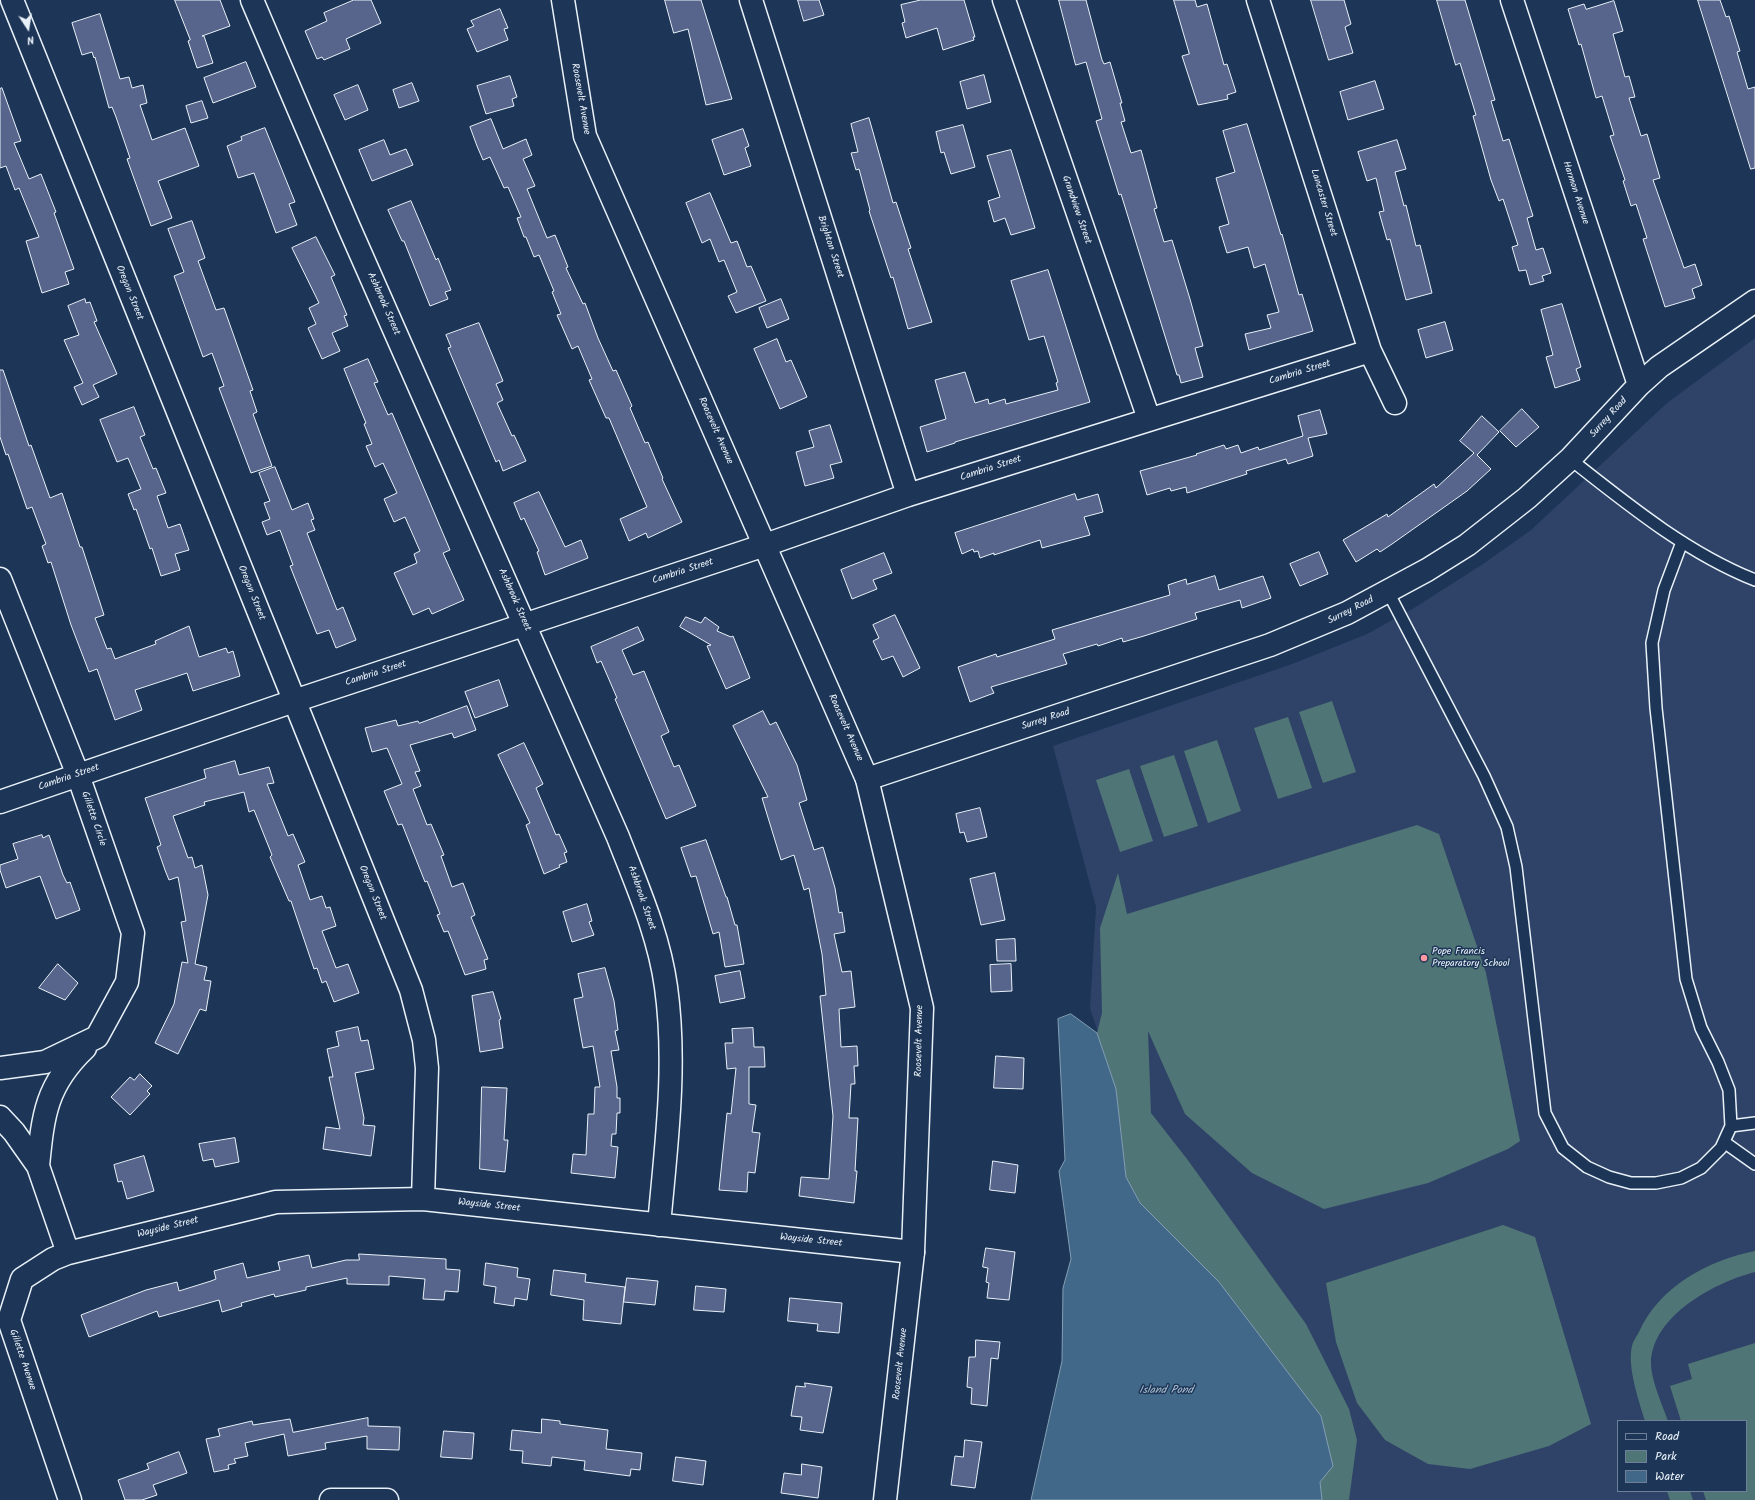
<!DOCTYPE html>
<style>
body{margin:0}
#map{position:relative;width:1755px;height:1500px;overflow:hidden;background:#1d3557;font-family:Kalam,sans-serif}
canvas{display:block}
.legend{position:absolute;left:1617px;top:1420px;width:130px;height:72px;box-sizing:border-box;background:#1d3557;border:1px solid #6e8097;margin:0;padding:5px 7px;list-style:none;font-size:12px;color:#e8f1f8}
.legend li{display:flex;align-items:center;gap:8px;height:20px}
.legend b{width:20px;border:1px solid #6e8097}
.north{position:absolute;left:8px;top:8px;width:40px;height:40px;-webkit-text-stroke:3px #1d3557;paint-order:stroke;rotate:168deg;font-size:11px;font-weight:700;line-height:16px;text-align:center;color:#e8f1f8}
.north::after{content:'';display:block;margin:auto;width:14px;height:18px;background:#e8f1f8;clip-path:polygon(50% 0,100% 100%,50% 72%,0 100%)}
</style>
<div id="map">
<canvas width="1755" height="1500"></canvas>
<ul class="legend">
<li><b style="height:5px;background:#1d3557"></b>Road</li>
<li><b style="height:11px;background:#507576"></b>Park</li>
<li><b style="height:11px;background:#416888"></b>Water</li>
</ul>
<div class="north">N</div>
</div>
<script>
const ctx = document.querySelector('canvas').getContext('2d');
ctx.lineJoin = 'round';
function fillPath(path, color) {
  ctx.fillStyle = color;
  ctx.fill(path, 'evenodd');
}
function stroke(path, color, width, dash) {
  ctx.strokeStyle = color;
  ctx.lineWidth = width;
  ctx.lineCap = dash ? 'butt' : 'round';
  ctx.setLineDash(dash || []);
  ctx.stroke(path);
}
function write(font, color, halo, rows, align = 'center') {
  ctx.font = font + ' Kalam,sans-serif';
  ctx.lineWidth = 3;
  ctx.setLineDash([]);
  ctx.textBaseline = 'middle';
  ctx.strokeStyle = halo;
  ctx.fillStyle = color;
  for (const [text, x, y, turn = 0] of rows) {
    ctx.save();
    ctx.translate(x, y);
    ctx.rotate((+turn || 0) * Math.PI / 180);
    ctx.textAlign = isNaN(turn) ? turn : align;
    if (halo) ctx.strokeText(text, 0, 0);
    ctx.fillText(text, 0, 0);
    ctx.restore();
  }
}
fillPath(new Path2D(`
 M1755,338V1500H1322L1320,1482L1219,1282L1140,1203L1116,1089L1090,1008L1096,907L1053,746L1292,664L1367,634L1414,608L1483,564L1531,530L1667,403ZM1618,1421H1746V1491H1618Z`), '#2e4367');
fillPath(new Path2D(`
 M1332,701L1356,772L1323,783L1299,712Z
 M1288,717L1312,788L1278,799L1254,728Z
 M1217,740L1241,811L1208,823L1184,751Z
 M1174,755L1198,826L1164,837L1140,766Z
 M1129,769L1153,841L1120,852L1096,780Z
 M1417,825L1439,834L1486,973L1520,1141L1508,1149L1428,1183L1324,1209L1252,1173L1185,1114L1148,1031L1151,1113L1187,1159L1306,1324L1349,1409L1357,1440L1349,1500H1322L1320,1482L1332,1466L1321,1416L1219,1282L1140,1203L1126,1177L1116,1089L1097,1033L1102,1013L1100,928L1118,873L1127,914Z
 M1503,1225L1535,1237L1591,1424L1549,1446L1470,1469L1428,1464L1385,1440L1357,1403L1336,1342L1326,1283Z
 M1755,1251V1272C1716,1282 1652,1315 1651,1363C1651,1380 1662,1404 1668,1421H1645C1639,1401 1627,1367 1632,1346C1633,1341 1637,1336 1639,1332C1659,1287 1708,1260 1755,1251Z
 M1755,1343V1500H1706L1703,1491H1746V1421H1681L1670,1386L1692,1379L1688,1364Z
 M1667,1491H1690L1693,1500H1670Z`), '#507576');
const water = new Path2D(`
 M1071,1014L1097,1033L1116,1089L1126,1177L1140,1203L1219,1282L1321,1416L1333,1466L1320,1482L1322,1500H1031L1062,1361L1063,1288L1071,1259L1059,1171L1065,1160L1058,1019Z`);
fillPath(water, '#416888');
stroke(water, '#849fb5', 1);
const building = new Path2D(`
 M175,0H220L230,26L202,36H204L213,63L197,68L188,41L190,40Z
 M354,0H371L381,23L346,39L350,49L324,60L322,57L317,59L305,31L327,21L324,13Z
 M665,0H701L732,99L706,105L688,29L674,33Z
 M798,0H819L824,15L804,21Z
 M921,0H964L975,37H973L974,40L943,50L937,28L906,38L902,23L905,22L901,5Z
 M1059,0H1086L1102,60L1104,64L1110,62L1122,103H1120L1125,121L1121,122L1131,153L1141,150L1157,208L1154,209L1164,242L1172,240L1190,299L1203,346L1195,348L1203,377L1181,383L1179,375H1177L1121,194L1119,195L1102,140L1096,121L1102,119L1086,62L1076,65Z
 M1174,0H1195L1197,7L1207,4L1224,65L1227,64L1236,92L1227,95L1228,99L1198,105L1182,56L1189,54Z
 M1311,0H1344L1351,24L1345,27L1353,53L1329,60Z
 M1437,0H1465L1495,100L1491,101L1503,141L1509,139L1533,216L1527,218L1536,250L1543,248L1551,273L1542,276L1544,281L1530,285L1526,270L1519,271L1512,247L1518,245L1503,199L1499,201L1491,180L1473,116L1476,115L1460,63L1456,65Z
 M1698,0H1720L1726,17L1729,16L1740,51L1737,52L1748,89L1755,87V168L1751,169Z
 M1614,1L1623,31L1613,34L1625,77L1629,76L1635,97L1629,98L1641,136L1647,134L1660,178L1653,180L1684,268L1695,264L1702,285L1692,289L1695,298L1665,307L1643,239L1647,238L1636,204L1631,206L1623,181L1625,180L1610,136L1614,135L1602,96L1596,98L1581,44L1579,45L1568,9L1584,4L1586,9Z
 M500,9L508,28L504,29L508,40L477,52L467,29L474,26L471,21Z
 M100,14L120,79L129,77L132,88L143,85L147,103L140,105L152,140L185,128L199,166L158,181L172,218L151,226L127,159L130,158L116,117L112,107L109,108L95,57L94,58L92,52L82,55L72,23Z
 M246,62L256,87L213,103L204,78Z
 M984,75L991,102L967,109L960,82Z
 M510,76L517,97L512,99L514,106L486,114L477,86Z
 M1375,81L1384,109L1348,120L1340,92Z
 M412,83L419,101L399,108L393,90Z
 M358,85L368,110L345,120L334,95Z
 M2,88L21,141L14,143L29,179L41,174L56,212L54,213L74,269L65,272L69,284L42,293L26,241L39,237L19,188L15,190L6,166L0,168V89Z
 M202,101L208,118L191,123L186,106Z
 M869,118L893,203L896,202L911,248L908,249L932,322L908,329L893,277L891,278L869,211L870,210L859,169L856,170L851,153L858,152L851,124Z
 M491,119L503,149L526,139L532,155L523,159L535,186L527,189L547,238L555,235L568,267L566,268L583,304L585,303L598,338L613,371L616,370L632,406L630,408L645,443L648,442L663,478L662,479L682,522L648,538L646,533L629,541L620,519L647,507L609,418H606L589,380L592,379L578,346L572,349L557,315L561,314L552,292L554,291L539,255L534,257L526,237H524L517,218L521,217L508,187L504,188L490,157L483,160L477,146L470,127Z
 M1247,124L1281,235L1282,234L1299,295L1302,294L1313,331L1249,350L1245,334L1271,328L1267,315L1279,312L1265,264L1254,268L1248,247L1227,253L1219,227L1229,224L1216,178L1235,172L1223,131Z
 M963,125L975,167L951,174L944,152L941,153L936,132Z
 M265,128L295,202L289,204L297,225L276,233L254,173L238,178L227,146L242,140L241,137Z
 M743,129L749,146L745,148L751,166L724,175L712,140Z
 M384,140L390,155L406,149L413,165L372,181L359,150Z
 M1397,140L1406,169L1395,172L1404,206L1406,205L1416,246L1420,245L1432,293L1406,300L1390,239L1387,240L1379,212L1384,211L1376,178L1367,181L1358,152Z
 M1011,150L1035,228L1011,235L1005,218L994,222L988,201L1000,197L987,156Z
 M710,193L731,243L737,241L747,267L751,266L766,301L736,313L728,296L737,292L724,260L719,262L710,239L702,243L686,203Z
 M411,201L436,260L438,258L451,290L445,292L448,299L430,306L404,241H402L388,210Z
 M192,221L205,258L198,261L216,310L224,308L253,390L250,391L257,412L253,414L272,466L251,473L219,388L224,386L212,353L203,357L174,276L184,272L168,229Z
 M316,237L335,275L331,277L347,315L344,316L348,326L332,333L340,351L322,359L308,328L316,324L309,308L319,303L292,248Z
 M1048,270L1090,402L955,442V443L927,452L920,427L946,419L935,380L965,372L975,403L988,399L989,404L1005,399L1006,404L1058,390L1056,383L1058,382L1044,336L1029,340L1011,281Z
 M85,299L86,303L90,302L97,321L94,322L117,374L93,385L99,397L82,405L74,387L83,383L64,340L79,335L68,306Z
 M781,299L789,319L767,328L759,308Z
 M1562,304L1581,367L1576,369L1580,380L1555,388L1546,357L1553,355L1541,310Z
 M1445,322L1453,350L1426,358L1418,330Z
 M479,323L503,381L496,384L503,400L497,403L512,436L514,435L526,461L503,471L499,460L496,462L448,348L451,347L446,335Z
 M777,339L786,362L791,360L807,397L780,409L754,349Z
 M368,359L378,382L374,383L388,415L392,413L450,550L443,553L464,600L432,614L429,608L413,615L394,573L417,563L414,554L420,551L405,517L394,522L384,499L397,493L383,463L375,467L366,446L372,444L364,424L366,423L344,369Z
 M0,370H3L29,446L31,445L50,498L62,493L80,547H82L104,615L95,618L107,649L111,648L115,659L156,644L155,641L189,626L199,657L226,648L228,653L233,651L240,676L193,691L187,673L135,690L142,710L115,720L97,669L89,672L71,625L51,562L48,563L42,546L46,544L32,507L27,509L8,454L6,455L0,437Z
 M134,407L145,435L140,437L153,469L156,468L166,493L157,496L168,528L180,524L189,550L175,554L180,570L161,576L152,548L150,549L136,509L134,510L128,494L141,489L128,458L117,462L100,420Z
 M1522,409L1539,427L1516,447L1500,431Z
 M1320,410L1327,434L1308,438L1313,456L1288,464L1286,459L1246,471L1247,474L1187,493L1186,487L1171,491L1170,488L1147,495L1140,471L1197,455L1196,454L1224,445L1226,449L1238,445L1241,453L1258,447L1259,450L1303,436L1298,416Z
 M1482,416L1499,432L1477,455L1491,469L1467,491L1392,544L1380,552L1377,549L1356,562L1343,540L1387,514L1388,517L1434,484L1436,488L1474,453L1460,441Z
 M830,425L842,462L830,465L834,478L805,486L796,452L814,447L809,431Z
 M275,467L292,510L308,503L314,519L311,520L315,530L307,533L337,610L343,607L356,640L336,648L329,630L317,634L290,566L293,565L280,530L267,535L262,522L270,519L264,503L270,501L259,473Z
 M539,492L565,547L581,540L588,558L545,575L537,552L539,551L524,518L521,520L514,503Z
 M1075,494L1077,500L1098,494L1103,512L1084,517L1090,535L1042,548L1040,540L994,555V553L980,558L978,551L974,552L973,549L962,554L955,533Z
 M1319,552L1328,574L1300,586L1290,564Z
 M884,553L892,573L873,580L877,589L852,599L841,570Z
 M1215,576L1219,590L1263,576L1271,598L1242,608L1240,600L1195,613L1197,619L1144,636L1123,642L1122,638L1098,646L1097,644L1063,654L1067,664L991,687L994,693L970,702L958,667L996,654L997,657L1055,639L1052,630L1170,595L1168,585L1186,579L1187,584Z
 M895,615L920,668L903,677L893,656L882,660L873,641L879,638L873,625Z
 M686,617L701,623L705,617L719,627L717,631L731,637L733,636L750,678L726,689L707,646L711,645L680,627Z
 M638,627L644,640L622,650L633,675L644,671L669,732L661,736L674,767L679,765L696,806L666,819L615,699L617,698L601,661L597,663L591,647Z
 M499,680L508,706L475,718L465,692Z
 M467,706L476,730L454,738L452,733L410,745L420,771L415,772L421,786L413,789L427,825L431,824L444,855L441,856L452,887L463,883L475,915L471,917L488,959L484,960L486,969L465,975L448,931L444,932L437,915L440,914L427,881L425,882L402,824L398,825L384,791L402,784L387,748L372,752L365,728L396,720L398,726L418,721L419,723Z
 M763,711L770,725L776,722L797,765L807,800L799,803L814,850L823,847L835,888L839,913L842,912L845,932L834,934L842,972L851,971L855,1007L839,1009L841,1047L857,1046L858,1066H854L855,1084H851L849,1118H858L855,1171H857L854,1203L799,1196L801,1177L829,1179L833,1116L820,996L826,995L822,954L809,888L804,890L794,855L781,860L762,798L768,797L733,726Z
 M524,743L543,784L536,788L556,835L559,834L567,852L564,853L567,862L559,865L560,867L544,874L526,825L530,823L498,755Z
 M235,761L239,775L269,767L274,783L267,784L288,836L293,834L305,862L298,865L310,900L322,896L326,908L330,907L336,926L322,931L336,968L348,964L359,993L334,1002L326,981L322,983L317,968L314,969L291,901H289L270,857L272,855L254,810L249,812L244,792L204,802L205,805L173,816L188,858L192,857L195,868L202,865L208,895L195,964L207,967L204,980L211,981L206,1011L200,1009L178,1054L155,1043L174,1004L182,962L188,963L181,922L186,921L178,877L169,880L165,870L157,847L161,845L145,798L206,778L204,770Z
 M980,808L987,837L967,842L964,832L960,833L956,814Z
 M42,835L43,838L49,835L63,875L67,883L70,882L80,910L56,919L40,876L6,888L0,870V865L18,859L13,844Z
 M706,840L726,897H727L735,925H737L744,964L725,967L719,932L713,934L696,876L691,877L681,848Z
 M995,873L1005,920L981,925L970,879Z
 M587,904L592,921L589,922L594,935L572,942L563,912Z
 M1015,939L1016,961H997L996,940Z
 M58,964L78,983L65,1000L39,988Z
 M1011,964L1012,991L991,992L990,965Z
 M605,968L614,1001L618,1030L615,1031L619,1050L611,1051L617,1087V1098H620V1113H617L616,1134H612L611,1146L618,1147L615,1178L571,1173L573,1154L586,1155L588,1114H594L595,1087H600L593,1046L583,1048L574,999L583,997L578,974Z
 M740,971L745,998L720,1003L715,976Z
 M493,992L501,1019L499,1020L503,1048L480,1052L472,996Z
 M358,1027L361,1041L368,1040L374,1069L355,1073L364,1118L363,1125L375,1126L371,1156L323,1149L326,1127L340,1129L329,1077H333L327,1049L339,1046L336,1032Z
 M753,1028L754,1047H764L765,1067H749V1104L756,1105L752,1132L760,1133L755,1173L748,1172L747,1192L719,1190L727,1113L731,1114L736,1068L727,1069L725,1043H733L732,1029Z
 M996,1056L1024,1058L1023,1089L994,1088Z
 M140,1074L152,1086L147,1091L150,1094L130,1115L111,1097L130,1077L134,1080Z
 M482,1087L507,1088L504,1140H508L505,1172L480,1169Z
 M235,1138L239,1162L215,1167L213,1159L203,1161L199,1144Z
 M144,1156L154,1191L127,1199L122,1181L118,1182L114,1165Z
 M993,1161L1018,1165L1015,1193L990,1190Z
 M986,1248L1015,1252L1009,1300L987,1298L989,1283L986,1282L988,1268L983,1267Z
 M359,1254L446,1259V1269L460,1270L458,1292L445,1291L444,1300L423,1299L425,1279L389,1276V1285L347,1284V1278L306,1287V1290L275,1297L274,1294L241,1303L242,1306L222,1312L219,1300L159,1317L157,1311L89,1337L81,1315L146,1290L177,1282L179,1291L211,1281L216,1279L214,1271L243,1263L247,1278L280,1270L278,1262L309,1255L312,1268L346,1260H359Z
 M486,1263L518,1268L517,1277L530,1279L527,1300L515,1298L514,1306L494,1303L496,1287L484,1285Z
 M554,1270L586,1274L585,1282L625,1287L621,1324L583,1320L584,1300L551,1295Z
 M627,1278L658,1281L655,1305L624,1302Z
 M696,1286L726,1289L724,1312L694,1310Z
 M790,1298L842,1303L839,1333L817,1331L818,1324L788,1321Z
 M976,1340L1000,1342L998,1359L991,1358L987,1406L971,1404L972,1388L967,1387L969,1357H975Z
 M805,1383L832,1387L823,1433L800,1430L802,1417L791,1416L796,1386L805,1387Z
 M368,1418V1426L400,1427L399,1450L367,1449V1436L325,1443L326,1449L288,1456L284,1434L245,1443L248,1456L234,1459L236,1463L228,1465L229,1469L214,1472L206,1439L220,1436L218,1429L252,1421L253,1425L290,1419L293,1432Z
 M542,1419L560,1421V1424L608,1430L606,1449L642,1453L640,1470L631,1469L630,1476L584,1470L585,1461L552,1457L551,1466L522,1463L523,1451L510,1450L512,1430L541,1433Z
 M444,1431L474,1433L472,1459L441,1457Z
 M965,1440L982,1442L975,1488L951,1485L955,1456L963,1457Z
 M179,1452L187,1473L153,1485L157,1495L142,1500H125L118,1480L149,1469L147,1464Z
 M676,1457L706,1461L703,1485L673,1481Z
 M802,1464L822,1467L818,1498L781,1493L784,1473L801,1475Z`);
fillPath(building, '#57648b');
stroke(building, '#e8f1f8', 1);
const service = new Path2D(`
 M1570,459C1627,504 1687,553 1755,580
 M1388,592L1484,776L1507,827L1516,867L1545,1113L1563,1148L1587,1167L1609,1177L1631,1183H1656L1681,1178L1701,1168L1721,1148L1731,1126L1729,1090L1718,1062L1701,1028L1686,979L1656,708L1652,643L1664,590L1682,542
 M1731,1126L1755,1123
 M1724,1142L1755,1164`);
const minor = new Path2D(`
 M12,0L411,990L424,1040L427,1068L423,1199
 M252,0L348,225L618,837C637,886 659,935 666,987C677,1066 666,1146 659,1225
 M751,0L908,495
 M1004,0L1149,419
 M1258,0L1370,351L1395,403
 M1512,0L1639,385
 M0,579L78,775L133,933L127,982L97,1037L45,1062L0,1068
 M867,779L1270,645L1347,613L1427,570L1467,545L1527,498L1570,459L1639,385L1659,367L1755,301
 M0,802L294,701L765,545L908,495L1370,351
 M0,1117L14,1132L38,1166L68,1253L53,1259L22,1279L9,1320L70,1500
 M38,1166C43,1115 46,1085 85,1048
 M68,1253L276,1202L423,1199L913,1252
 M331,1500H387`);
const tertiary = new Path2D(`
 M563,0L585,136L867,779L922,1008L913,1252L885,1500`);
stroke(service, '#e8f1f8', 14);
stroke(minor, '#e8f1f8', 25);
stroke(tertiary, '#e8f1f8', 25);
stroke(service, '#1d3557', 11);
stroke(minor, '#1d3557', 22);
stroke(tertiary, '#1d3557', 22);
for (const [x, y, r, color] of [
 [1424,958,4,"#ff9aa2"]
]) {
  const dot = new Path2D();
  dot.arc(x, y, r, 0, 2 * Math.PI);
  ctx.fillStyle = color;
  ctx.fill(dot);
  stroke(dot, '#1d3557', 1.5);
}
write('10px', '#e8f1f8', '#1d3557', [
 ["Roosevelt Avenue",580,99,80],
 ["Harmon Avenue",1575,193,72],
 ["Lancaster Street",1323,203,73],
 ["Grandview Street",1076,210,71],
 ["Brighton Street",830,247,72],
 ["Oregon Street",129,293,68],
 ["Ashbrook Street",383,304,66],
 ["Cambria Street",1300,373,-17],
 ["Surrey Road",1609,418,-48],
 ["Roosevelt Avenue",715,431,66],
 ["Cambria Street",991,469,-18],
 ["Cambria Street",683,572,-18],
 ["Oregon Street",251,593,68],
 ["Ashbrook Street",514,600,66],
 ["Surrey Road",1351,611,-27],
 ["Cambria Street",376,674,-18],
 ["Surrey Road",1046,720,-18],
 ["Roosevelt Avenue",845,728,66],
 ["Cambria Street",69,778,-19],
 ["Gillette Circle",93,819,71],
 ["Oregon Street",372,893,68],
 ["Ashbrook Street",641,898,71],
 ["Roosevelt Avenue",920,1041,-89],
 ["Wayside Street",489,1206,6],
 ["Wayside Street",168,1228,-14],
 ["Wayside Street",811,1241,6],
 ["Gillette Avenue",22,1360,71],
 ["Roosevelt Avenue",901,1364,-84]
]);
write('10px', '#e8f1f8', '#1d3557', [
 ["Pope Francis",1432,952],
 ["Preparatory School",1432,964]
], 'left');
write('italic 11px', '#aec1d1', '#1d3557', [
 ["Island Pond",1166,1391]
]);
</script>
